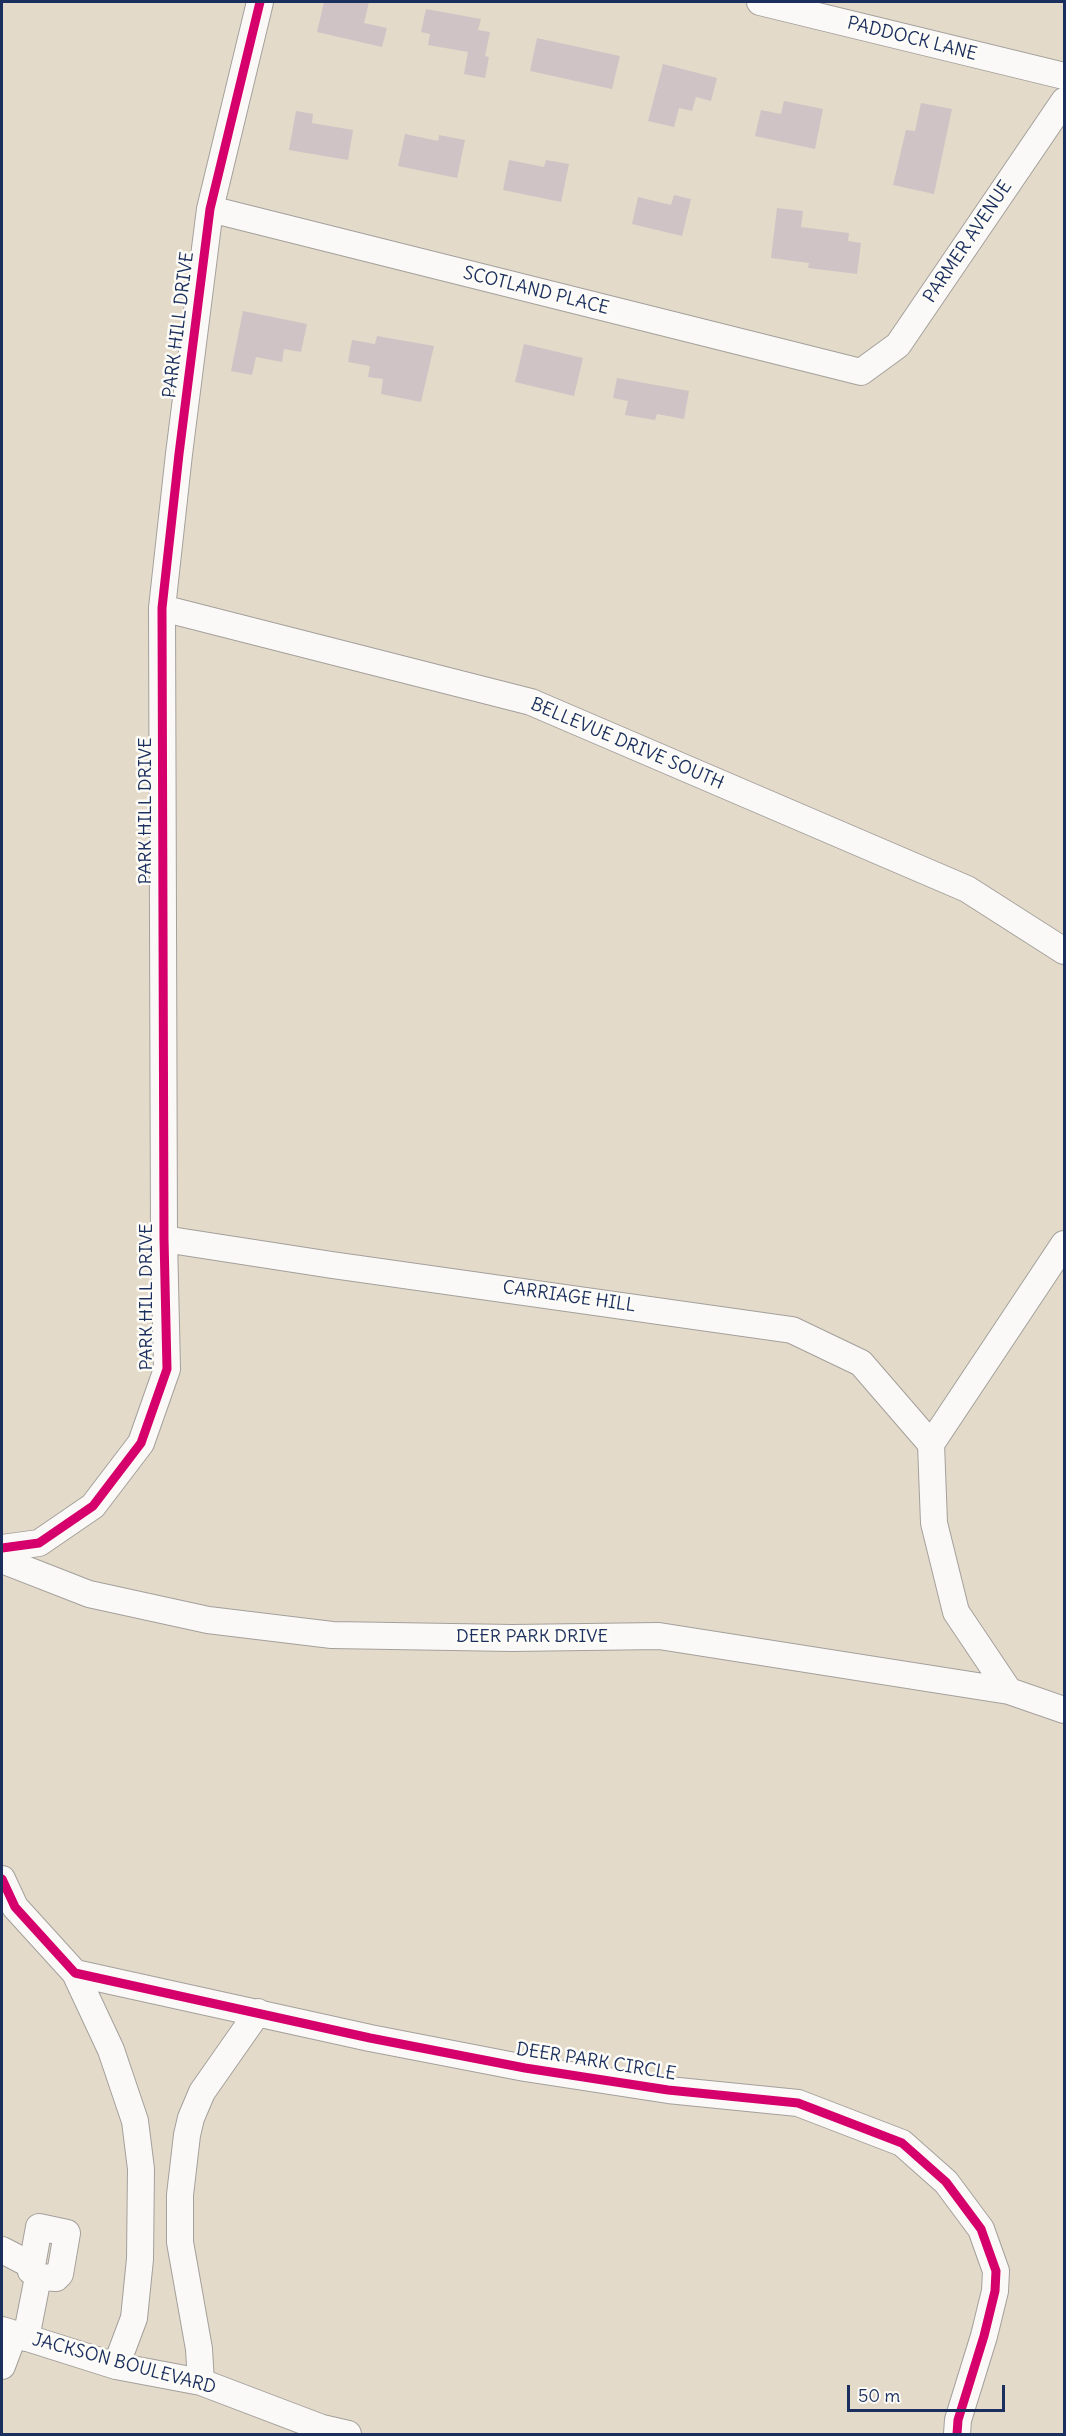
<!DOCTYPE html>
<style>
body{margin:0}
#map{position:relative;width:1066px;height:2436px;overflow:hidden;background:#e4dac9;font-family:Delius,sans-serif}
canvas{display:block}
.frame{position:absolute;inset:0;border:3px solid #1b2f5e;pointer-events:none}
.scale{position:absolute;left:847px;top:2385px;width:158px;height:27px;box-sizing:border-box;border:3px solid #1b2f5e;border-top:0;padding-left:8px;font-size:18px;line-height:21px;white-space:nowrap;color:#1b2f5e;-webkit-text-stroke:4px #fdfcf7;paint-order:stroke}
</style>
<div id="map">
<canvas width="1066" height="2436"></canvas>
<div class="frame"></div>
<div class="scale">50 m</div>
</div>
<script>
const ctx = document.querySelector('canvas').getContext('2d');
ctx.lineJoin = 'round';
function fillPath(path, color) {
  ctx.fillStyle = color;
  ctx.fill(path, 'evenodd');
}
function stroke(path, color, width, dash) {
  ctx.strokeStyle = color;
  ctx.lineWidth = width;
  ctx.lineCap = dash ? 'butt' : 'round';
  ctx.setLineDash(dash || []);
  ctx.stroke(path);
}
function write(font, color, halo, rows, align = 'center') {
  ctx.font = font + ' Delius,sans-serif';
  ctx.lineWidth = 5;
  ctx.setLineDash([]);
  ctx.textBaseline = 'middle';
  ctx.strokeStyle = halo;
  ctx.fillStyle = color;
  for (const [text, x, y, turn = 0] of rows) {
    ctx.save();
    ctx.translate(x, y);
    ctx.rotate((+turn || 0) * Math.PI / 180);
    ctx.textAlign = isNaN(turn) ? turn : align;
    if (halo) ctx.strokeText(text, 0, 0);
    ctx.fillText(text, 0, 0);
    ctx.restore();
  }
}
fillPath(new Path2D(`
 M324,2H369L364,23L387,28L382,47L317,32Z
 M426,9L481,19L478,30L490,32L485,56L489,57L485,78L464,74L468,52L428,45L430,34L421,32Z
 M537,38L620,56L612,89L530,71Z
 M663,64L717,78L711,101L696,97L692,111L679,108L674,127L648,121Z
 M784,101L823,109L815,149L755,136L761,110L781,114Z
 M921,103L952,109L934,194L893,185L906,130L915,131Z
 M296,111L313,114L312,123L353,130L348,160L289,150Z
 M405,134L438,141L439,135L465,140L457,178L398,166Z
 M509,160L544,167L546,160L569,164L561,202L503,190Z
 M674,195L691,199L682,236L632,224L638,197L671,205Z
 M777,208L803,211L801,227L849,233L848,241L861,243L857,274L808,268L809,263L771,258Z
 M243,311L307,324L301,352L284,349L282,362L256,357L252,375L231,371Z
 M377,336L434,346L421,402L381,394L383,379L368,377L370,366L348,362L352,340L375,344Z
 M524,344L583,358L574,396L515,382Z
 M617,378L689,391L684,419L657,414L655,420L625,415L628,401L613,398Z`), '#d0c3c6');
const minor = new Path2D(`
 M760,2L1064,76
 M210,209L861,372L898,345L1064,101
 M162,608L531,702L967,889L1064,951
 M164,1239L332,1265L792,1330L861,1363L931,1444
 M2,1548L39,1543L93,1506L141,1443L167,1369L164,1239L162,608L179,454L210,209L260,2
 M2,1560L89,1594L208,1620L332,1635L512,1638L659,1636L1009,1691L1064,1710
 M1009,1691L956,1612L934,1523L931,1444L1064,1244
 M2,1879L15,1907L75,1973L370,2038L525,2068L668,2090L798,2103L902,2143L946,2182L981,2229L996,2271L995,2291L984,2336L958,2420L957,2434
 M75,1973L111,2050L135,2121L141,2169L140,2259L134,2318L116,2366
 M39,2227L67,2233L60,2274L56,2278L38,2277L31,2271Z
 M2,2250L31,2265
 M2,2330L116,2366L201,2382L322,2428L348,2434
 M26,2338L38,2277
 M2,2366L14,2334
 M201,2382L199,2349L180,2242V2195L187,2135L191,2118L202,2092L258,2012`);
stroke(minor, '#a3a09c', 28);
stroke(minor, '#fbf9f7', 26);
stroke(new Path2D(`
 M2,1548L39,1543L93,1506L141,1443L167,1369L164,1239L162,608L179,454L210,209L260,2
 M2,1879L15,1907L75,1973L370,2038L525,2068L668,2090L798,2103L902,2143L946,2182L981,2229L996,2271L995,2291L984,2336L958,2420L957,2434`), '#d6006c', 9);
write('18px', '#1b2f5e', '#fdfcf7', [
 ["PADDOCK LANE",912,39,14],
 ["PARMER AVENUE",968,242,-56],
 ["SCOTLAND PLACE",536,291,14],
 ["PARK HILL DRIVE",179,325,-83],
 ["BELLEVUE DRIVE SOUTH",627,744,23],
 ["PARK HILL DRIVE",146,811,-90],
 ["PARK HILL DRIVE",147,1297,-90],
 ["CARRIAGE HILL",569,1297,8],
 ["DEER PARK DRIVE",532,1637],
 ["DEER PARK CIRCLE",596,2062,9],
 ["JACKSON BOULEVARD",124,2364,15]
]);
</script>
